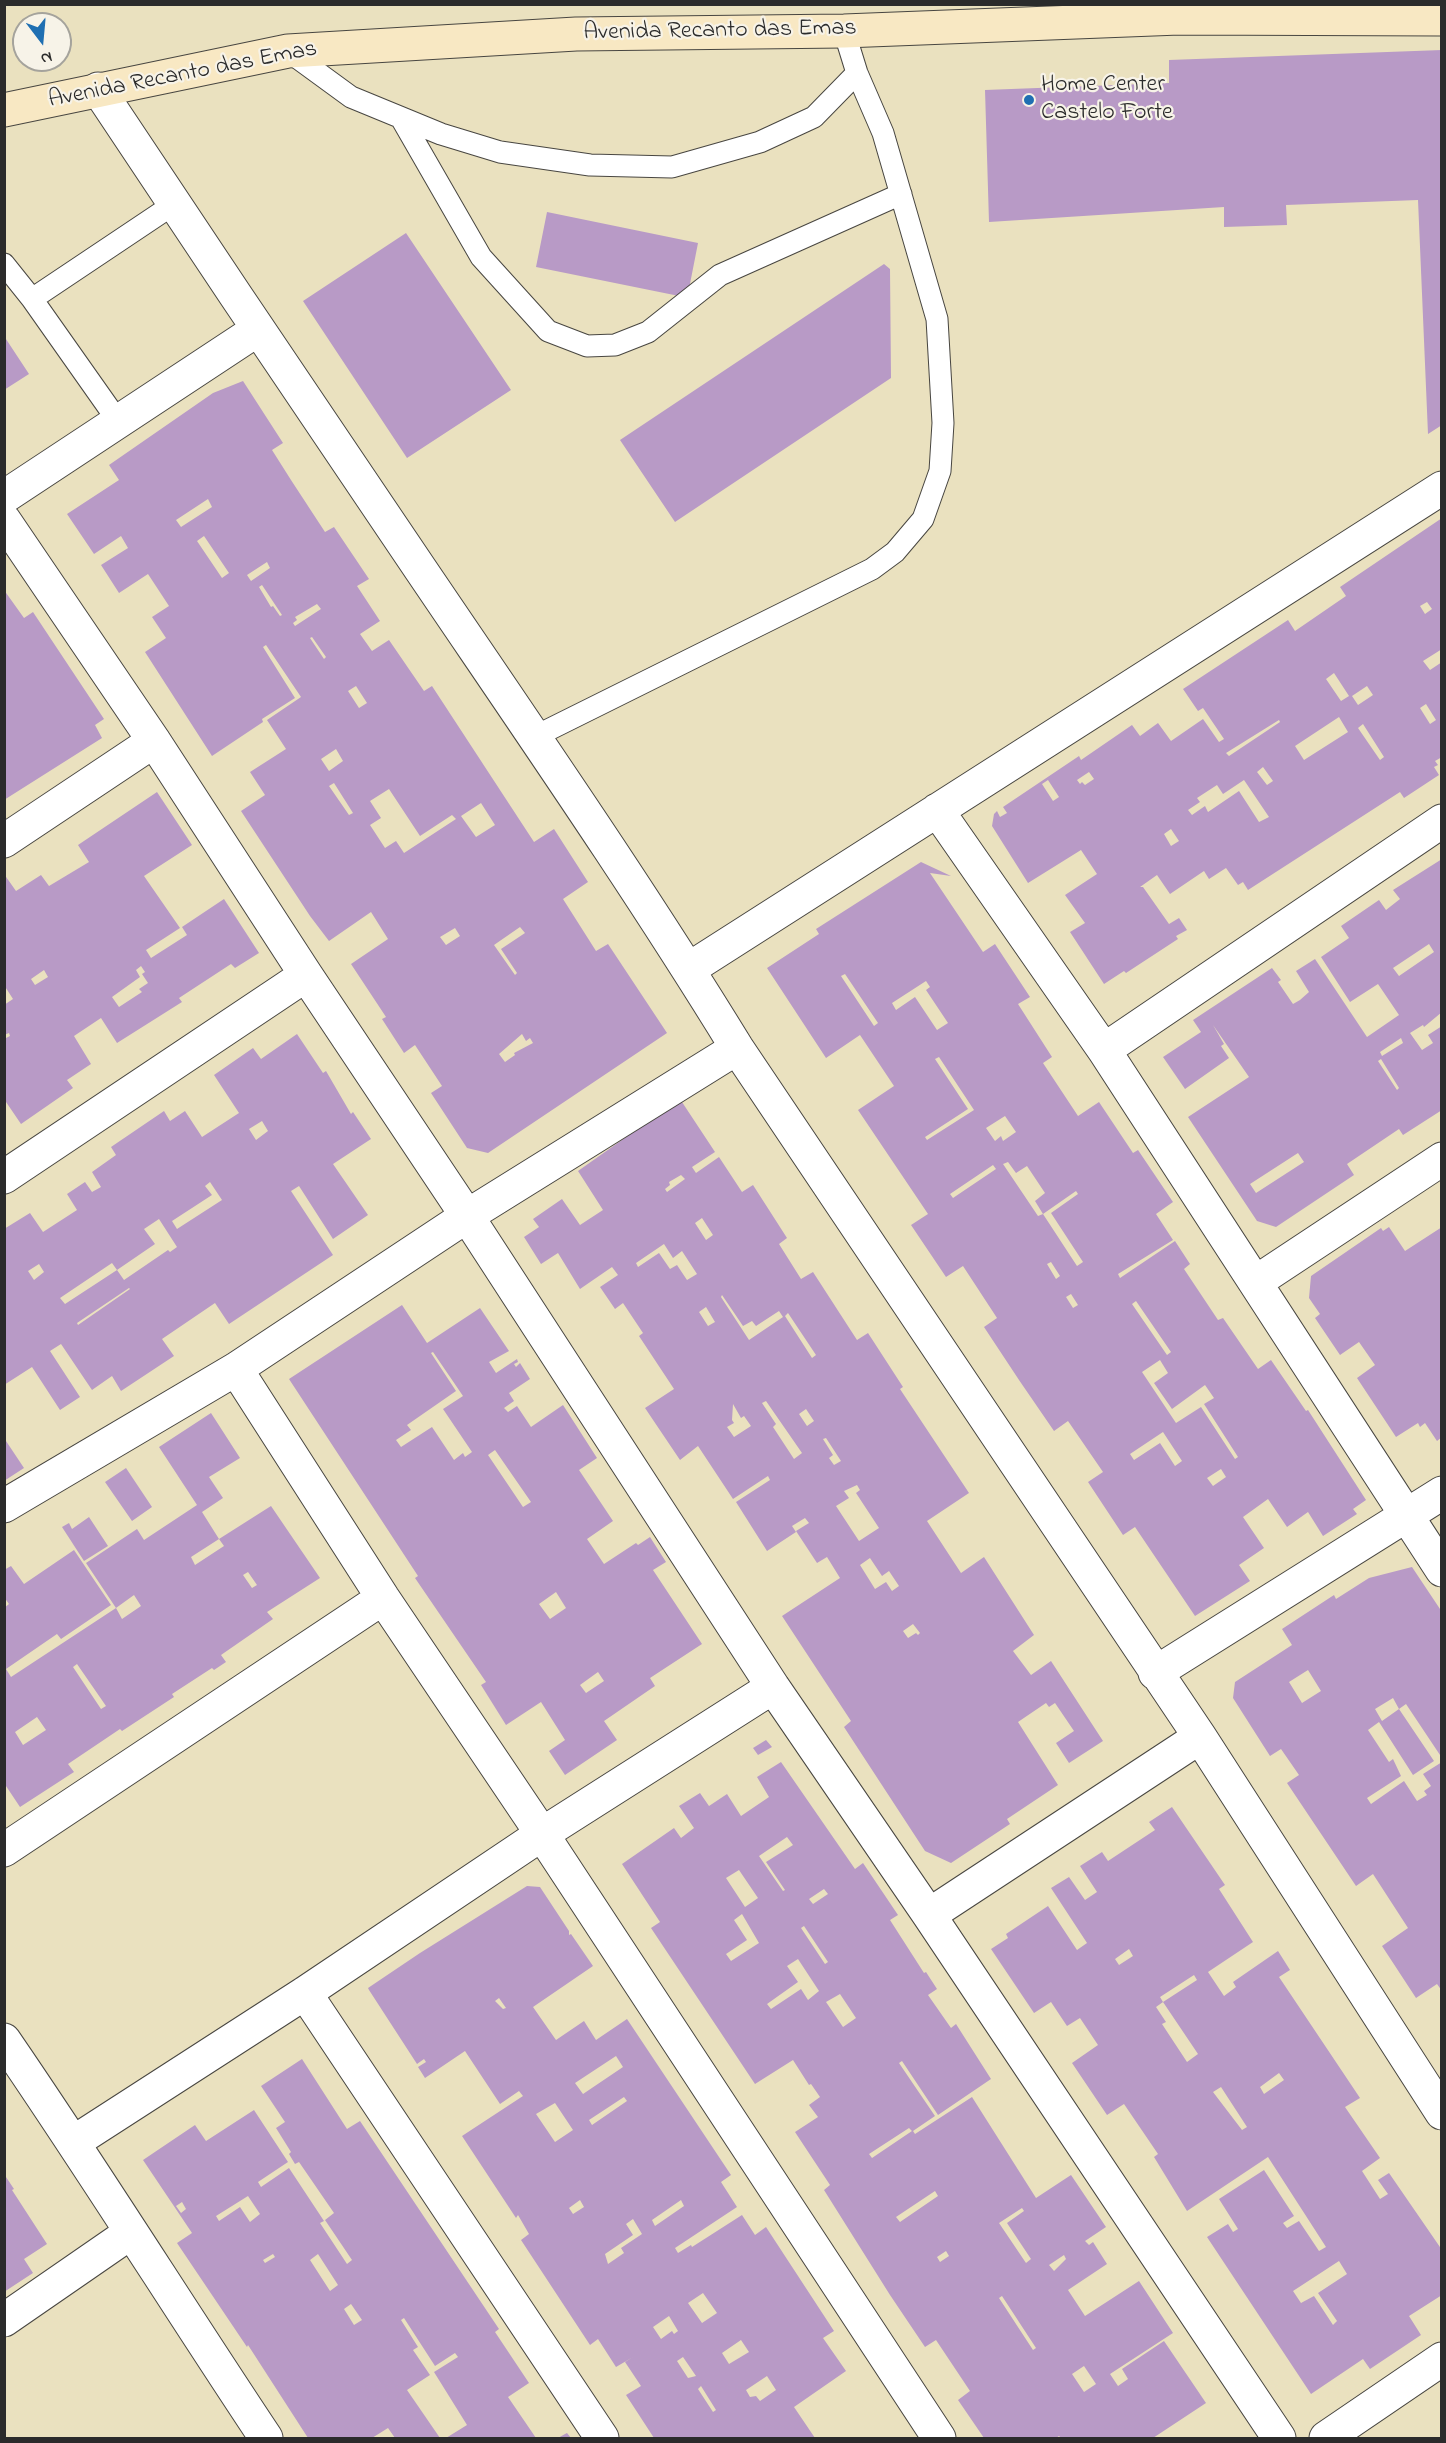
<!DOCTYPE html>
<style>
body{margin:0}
#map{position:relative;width:1446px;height:2443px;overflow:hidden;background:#eae1bf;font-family:"Indie Flower",sans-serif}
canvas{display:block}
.frame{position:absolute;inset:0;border:6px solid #2b2b2b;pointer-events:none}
.north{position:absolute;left:12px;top:12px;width:60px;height:60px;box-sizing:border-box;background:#f7f3e8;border:2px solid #a5a39c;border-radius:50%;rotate:164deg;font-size:16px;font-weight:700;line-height:24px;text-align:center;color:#2b2b2b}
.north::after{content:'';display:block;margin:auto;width:21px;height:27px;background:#1f6fb2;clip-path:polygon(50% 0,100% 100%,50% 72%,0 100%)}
</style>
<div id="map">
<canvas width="1446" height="2443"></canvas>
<div class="frame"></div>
<div class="north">N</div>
</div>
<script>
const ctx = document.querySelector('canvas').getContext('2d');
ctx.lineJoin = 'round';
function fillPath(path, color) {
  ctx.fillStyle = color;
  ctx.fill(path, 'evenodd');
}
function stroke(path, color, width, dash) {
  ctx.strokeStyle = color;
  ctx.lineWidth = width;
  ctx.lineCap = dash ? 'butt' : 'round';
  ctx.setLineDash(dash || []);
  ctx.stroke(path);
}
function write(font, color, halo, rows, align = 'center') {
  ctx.font = font + ' "Indie Flower",sans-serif';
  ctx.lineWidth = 4.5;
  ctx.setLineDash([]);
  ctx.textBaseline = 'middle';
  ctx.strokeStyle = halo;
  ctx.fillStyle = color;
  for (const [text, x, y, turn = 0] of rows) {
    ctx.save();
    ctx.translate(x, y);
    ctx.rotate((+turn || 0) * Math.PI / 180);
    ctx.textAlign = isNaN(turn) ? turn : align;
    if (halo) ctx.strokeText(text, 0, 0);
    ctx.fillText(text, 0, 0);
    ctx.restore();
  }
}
fillPath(new Path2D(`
 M1442,50V425L1428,434L1418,200L1286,205L1287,225L1224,227V207L989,222L985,90L1169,83V60Z
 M547,212L698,243L688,294L684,297L536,267Z
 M406,233L511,390L407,458L303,301Z
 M884,264L890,269L891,378L675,522L620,440Z
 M4,336L29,374L4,390Z
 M243,381L283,443L272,450L291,480L325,532L334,527L369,579L357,586L380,621L360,634L372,651L389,640L424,691L432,686L534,842L554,829L588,882L563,899L596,951L608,944L667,1033L488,1153L467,1148L431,1093L442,1086L415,1045L404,1053L382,1019L386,1017L351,964L388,939L371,912L329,941L310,916L241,811L265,795L250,772L286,749L267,720L301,697L266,645L263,647L295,698L262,719L263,722L212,756L145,652L166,638L152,617L169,606L148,574L119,593L101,565L128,548L121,536L94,554L67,514L119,480L109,465L213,393ZM208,499L212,507L181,527L176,520ZM204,536L229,573L222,578L197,541ZM267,562L270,568L251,581L247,575ZM262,585L282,615L280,616L273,606L271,607L259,587ZM317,604L321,609L295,626L293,623L297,620L295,617ZM312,637L326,657L324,659L310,638ZM356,686L367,703L359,708L348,691ZM336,749L343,761L329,771L321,759ZM334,783L353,813L349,815L329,786ZM389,789L420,836L452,815L456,819L404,853L396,841L385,848L370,825L381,818L370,801ZM481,803L495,825L476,837L461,816ZM520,927L525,933L501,949L517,973L515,975L494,945ZM455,928L460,936L446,945L440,937ZM522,1034L526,1041L530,1038L533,1043L514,1053L515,1055L505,1062L499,1054Z
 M1442,518V649L1423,661L1430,670L1442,662V757L1435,761L1438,765L1434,767L1439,775L1404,798L1400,792L1248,890L1243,882L1238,885L1226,868L1209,879L1204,871L1170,894L1157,875L1140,887H1143L1169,924L1179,918L1187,930L1176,936L1178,939L1126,973L1124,971L1104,984L1070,932L1085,923L1065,895L1097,874L1081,850L1028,883L992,826L994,814L997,811L1000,817L1007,813L1003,807L1079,756L1081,760L1132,725L1140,736L1158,723L1171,741L1203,719L1219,742L1224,739L1203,708L1198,711L1183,689L1288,620L1295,631L1346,596L1340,587ZM1427,602L1432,609L1425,614L1420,606ZM1334,673L1349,696L1341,701L1326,679ZM1367,686L1373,695L1358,705L1352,696ZM1426,704L1436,720L1430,724L1420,708ZM1339,717L1348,732L1304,760L1295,746ZM1279,720L1280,722L1229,756L1226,753ZM1363,724L1384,757L1380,760L1358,728ZM1263,767L1273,781L1267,785L1257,772ZM1089,772L1094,779L1085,785L1082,782L1080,784L1077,780ZM1048,780L1059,797L1053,801L1042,784ZM1244,780L1269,817L1259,822L1239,791L1208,812L1205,806L1192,815L1188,810L1200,802L1197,798L1217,785L1223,794ZM1171,829L1179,841L1171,846L1164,834Z
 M4,590L24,618L33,612L104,719L95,725L102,738L4,800Z
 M157,792L192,845L144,876L180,928L146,950L151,958L187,935L182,927L224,899L259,953L235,968L231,964L179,998L182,1002L117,1043L101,1018L74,1036L91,1064L67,1080L73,1088L21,1124L4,1099V1039L10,1036L9,1033L4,1035V1005L13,999L4,985V874L16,891L41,875L49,886L89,862L78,845ZM141,966L145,972L142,974L148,983L139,989L142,992L119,1007L112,997L140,977L136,970ZM44,970L48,977L35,985L31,979Z
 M1442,859V1012L1424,1027L1423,1025L1410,1033L1422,1050L1433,1043L1428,1035L1442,1026V1110L1403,1135L1399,1129L1347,1164L1354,1175L1276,1227L1257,1221L1188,1117L1249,1077L1213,1025L1224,1044L1221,1046L1229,1058L1185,1089L1163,1057L1201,1032L1193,1020L1272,968L1281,980L1278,982L1293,1004L1300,1000L1309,992L1296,971L1315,959L1367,1037L1399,1015L1378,984L1350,1002L1321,957L1349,938L1341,926L1379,900L1386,910L1400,899L1393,890ZM1429,944L1434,952L1399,976L1393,968ZM1401,1038L1403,1043L1382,1056L1380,1052ZM1381,1059L1399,1088L1397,1090L1378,1061ZM1298,1153L1304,1162L1256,1193L1250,1184Z
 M921,862L951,876L930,873L983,952L995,944L1030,997L1018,1004L1052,1057L1043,1063L1078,1116L1099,1102L1133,1153L1138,1150L1173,1202L1156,1214L1173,1240L1118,1274L1120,1278L1175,1241L1190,1264L1184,1269L1218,1320L1223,1318L1258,1369L1271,1360L1306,1411L1308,1410L1366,1500L1353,1509L1357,1514L1323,1536L1308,1512L1287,1527L1268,1499L1243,1517L1264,1548L1239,1565L1250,1581L1195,1616L1135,1527L1123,1535L1088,1482L1103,1472L1068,1421L1054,1431L1019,1380L984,1327L997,1318L963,1266L946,1277L911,1225L928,1214L858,1110L894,1086L860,1035L826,1058L767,968L819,934L816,929ZM845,974L878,1023L874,1026L841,976ZM926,981L930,987L926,990L948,1023L937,1030L915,997L896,1010L892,1003ZM939,1057L974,1110L927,1140L925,1137L968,1109L935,1059ZM1005,1116L1016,1132L1003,1141L1001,1136L995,1141L986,1128ZM1008,1162L1016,1173L1027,1166L1045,1193L1035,1201L1043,1214L1076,1191L1078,1194L1051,1213L1083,1262L1077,1266L1043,1214L1038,1216L1003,1164ZM993,1165L996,1169L953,1198L950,1194ZM1051,1262L1060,1276L1056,1279L1047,1264ZM1071,1294L1078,1305L1073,1308L1066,1297ZM1136,1301L1171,1352L1167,1355L1132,1304ZM1160,1360L1168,1373L1154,1383L1172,1409L1205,1385L1214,1398L1204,1404L1238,1457L1235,1459L1201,1407L1176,1423L1142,1372ZM1163,1432L1182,1461L1175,1466L1160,1443L1134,1460L1130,1454ZM1221,1469L1226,1477L1213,1486L1207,1478Z
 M297,1034L323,1073L326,1071L351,1114L353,1112L371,1139L333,1164L368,1215L333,1239L299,1186L291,1191L333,1255L229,1324L215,1303L162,1339L174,1356L121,1391L112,1376L92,1390L61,1344L50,1351L80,1397L60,1410L32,1367L4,1385V1229L30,1213L43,1232L77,1210L67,1194L85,1182L92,1192L101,1187L92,1172L116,1155L111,1147L164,1111L170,1121L185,1111L202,1137L239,1113L214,1075L253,1048L261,1059ZM262,1121L268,1131L256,1140L249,1129ZM210,1182L222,1200L177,1229L172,1221L212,1195L205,1186ZM159,1219L177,1247L170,1252L168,1250L124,1280L117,1270L65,1304L60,1298L112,1263L117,1270L155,1244L144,1229ZM39,1264L44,1272L34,1280L28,1271ZM129,1288L130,1289L78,1325L77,1323Z
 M680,1099L715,1152L692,1167L696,1173L719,1157L742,1192L753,1185L787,1238L779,1244L801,1279L813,1272L857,1340L868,1333L903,1387L900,1389L969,1493L927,1521L961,1573L984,1557L1034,1635L1013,1651L1031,1675L1051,1661L1103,1741L1069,1763L1056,1743L1074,1731L1055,1703L1049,1707L1046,1703L1018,1722L1058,1785L1007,1819L1010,1824L951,1863L925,1851L844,1727L851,1721L782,1616L840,1578L827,1557L817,1563L796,1531L809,1523L805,1518L792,1526L796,1532L767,1551L736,1502L770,1480L768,1476L733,1499L698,1446L680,1460L645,1408L674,1389L639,1336L643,1333L623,1303L615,1309L600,1287L618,1275L612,1267L580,1289L558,1253L541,1264L524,1237L539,1227L533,1219L562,1199L580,1225L603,1210L578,1171ZM681,1175L685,1179L667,1192L665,1189L670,1185L669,1182ZM702,1218L713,1235L706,1240L695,1223ZM664,1244L673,1258L682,1251L697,1274L687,1280L677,1265L670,1269L659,1253L638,1267L636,1263ZM722,1295L743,1326L752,1321L756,1326L779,1311L783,1317L749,1340L721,1297ZM706,1307L715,1322L708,1326L699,1312ZM788,1313L816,1355L812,1358L785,1316ZM766,1401L802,1453L794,1459L773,1427L776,1424L762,1403ZM733,1404L741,1418L744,1416L751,1426L734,1437L727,1427L734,1423L732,1420ZM806,1409L814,1421L807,1426L799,1414ZM826,1438L841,1461L834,1465L829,1458L833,1455L823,1439ZM857,1485L860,1490L856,1493L879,1528L859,1541L836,1506L849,1498L844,1491ZM870,1558L882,1576L889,1571L899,1586L892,1591L886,1582L875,1589L860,1565ZM913,1624L920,1633L918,1635L916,1633L908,1638L903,1631Z
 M1389,1227L1405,1251L1442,1227V1437L1437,1441L1425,1423L1420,1427L1418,1423L1396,1437L1357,1378L1375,1365L1359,1342L1340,1355L1315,1318L1320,1314L1309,1298L1311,1276L1381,1228L1383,1231Z
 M402,1305L427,1343L480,1308L509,1351L489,1362L496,1373L517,1359L518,1362L514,1364L516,1367L520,1363L530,1379L509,1393L514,1401L504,1408L508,1412L517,1406L531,1427L563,1405L597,1458L579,1470L613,1521L587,1539L604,1564L636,1543L638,1545L650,1537L666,1562L653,1570L702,1644L650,1678L655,1686L604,1721L617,1740L565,1775L549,1751L565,1740L541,1702L506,1725L481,1685L486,1682L415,1578L418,1576L289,1379ZM433,1352L463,1396L443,1409L472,1452L465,1457L463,1453L454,1460L432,1427L401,1447L396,1440L411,1430L407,1425L456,1391L431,1353ZM495,1450L531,1502L523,1507L488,1455ZM556,1592L566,1608L550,1619L539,1604ZM598,1672L604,1681L586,1693L580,1685Z
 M211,1413L240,1458L209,1477L223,1498L202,1512L219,1539L191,1557L195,1565L224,1546L219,1539L271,1506L320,1578L267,1612L273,1619L221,1655L226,1662L214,1670L212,1668L172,1694L174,1697L122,1731L120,1729L68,1764L74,1772L20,1807L4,1783V1608L9,1604L4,1597V1570L11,1566L24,1584L74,1550L111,1605L61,1639L57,1634L6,1669L11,1677L116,1608L86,1563L137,1529L144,1540L197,1505L159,1447ZM248,1572L257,1585L252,1588L243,1575ZM134,1595L141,1606L122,1619L116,1608ZM77,1664L106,1706L101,1709L73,1667ZM37,1717L46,1730L23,1745L15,1732Z
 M4,1438L24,1468L4,1481Z
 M126,1468L152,1507L132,1521L105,1482Z
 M89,1517L108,1546L84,1561L62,1527L69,1523L72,1529Z
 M1412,1567L1442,1612V1758L1406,1704L1399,1709L1393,1698L1375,1709L1382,1721L1399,1709L1434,1761L1413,1775L1379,1722L1368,1730L1389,1762L1393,1759L1401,1776L1367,1798L1371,1804L1404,1781L1417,1801L1427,1795L1424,1791L1431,1786L1423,1774L1442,1762V1991L1437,1984L1416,1998L1382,1946L1408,1928L1373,1874L1356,1886L1287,1783L1299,1775L1281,1749L1270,1756L1233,1698L1235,1682L1292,1645L1282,1629L1334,1595L1336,1599L1369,1578ZM1308,1670L1321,1691L1302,1703L1289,1682Z
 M766,1740L772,1747L758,1755L753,1748Z
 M781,1762L855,1869L863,1863L898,1915L890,1920L924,1973L926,1972L937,1989L928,1995L951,2028L956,2024L991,2079L938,2115L902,2061L899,2063L935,2116L913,2131L915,2134L972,2097L1036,2198L1071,2175L1106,2227L1085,2241L1089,2245L1093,2242L1107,2264L1068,2290L1085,2316L1139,2281L1173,2333L1110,2374L1118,2386L1128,2379L1122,2369L1164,2341L1206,2403L1153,2438H1061L1059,2436L1056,2438H984L958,2400L970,2391L936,2340L925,2347L890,2295L824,2190L830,2185L795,2132L818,2117L809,2105L820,2097L811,2084L809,2085L793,2060L755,2084L651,1928L660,1922L622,1864L674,1828L681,1838L694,1828L679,1806L700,1793L709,1806L727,1794L741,1816L769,1797L757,1777ZM787,1837L793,1845L766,1862L785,1890L783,1891L759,1856ZM739,1870L758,1898L745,1907L726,1878ZM824,1889L828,1894L813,1904L809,1899ZM742,1914L759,1943L731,1961L726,1954L747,1940L734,1920ZM804,1926L828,1962L825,1964L801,1928ZM798,1959L819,1991L808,2000L801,1989L771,2009L767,2004L798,1982L787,1966ZM840,1994L856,2018L843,2027L826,2002ZM909,2128L912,2131L872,2158L869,2154ZM935,2191L938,2196L900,2222L896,2217ZM1022,2208L1024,2211L1007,2223L1031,2259L1026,2263L999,2223ZM946,2251L949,2256L940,2262L937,2257ZM1064,2255L1066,2259L1054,2271L1049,2265ZM1002,2296L1036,2348L1033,2350L999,2298ZM1084,2366L1096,2384L1084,2392L1072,2374Z
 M1172,1807L1225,1885L1219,1889L1253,1942L1208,1972L1224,1996L1236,1987L1233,1982L1278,1951L1290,1970L1279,1977L1360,2098L1345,2107L1380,2158L1362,2171L1380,2199L1388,2194L1378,2180L1389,2173L1442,2250V2295L1409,2316L1421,2335L1370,2369L1363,2359L1311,2394L1207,2237L1228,2224L1233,2232L1238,2229L1219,2199L1264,2170L1294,2216L1283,2223L1287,2228L1299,2221L1319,2251L1326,2247L1268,2157L1187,2211L1154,2157L1158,2154L1124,2104L1107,2115L1072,2063L1098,2045L1080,2018L1067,2026L1051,2002L1034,2013L991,1949L1008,1938L1006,1934L1048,1906L1077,1950L1087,1943L1051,1888L1069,1877L1085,1900L1097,1892L1080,1866L1102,1852L1108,1861L1155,1830L1149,1822ZM1129,1949L1133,1956L1119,1965L1115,1959ZM1194,1975L1197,1980L1163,2002L1198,2054L1187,2062L1162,2024L1166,2022L1156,2007L1163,2002L1160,1997ZM1279,2073L1284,2080L1264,2094L1260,2087ZM1221,2087L1247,2127L1242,2130L1213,2092ZM1339,2261L1347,2274L1318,2293L1337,2321L1333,2325L1314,2296L1301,2303L1293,2291Z
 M527,1886L540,1887L569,1931V1935L571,1934L593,1966L533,2007L556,2040L584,2021L596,2040L627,2019L731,2175L721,2182L737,2207L675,2248L678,2253L691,2245L692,2247L742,2215L755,2235L766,2227L834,2331L823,2338L846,2371L794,2407L815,2438H654L626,2395L641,2386L625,2362L633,2357L616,2367L598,2339L590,2345L521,2240L529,2234L518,2215L516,2218L462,2136L523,2096L519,2091L500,2104L465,2051L425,2078L418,2067L426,2062L424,2059L417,2064L369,1990L368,1988L420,1953ZM499,1998L506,2008L503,2009L495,2001ZM616,2056L623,2067L583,2094L575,2083ZM624,2097L627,2101L592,2125L589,2120ZM555,2103L573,2130L555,2142L536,2114ZM580,2200L584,2207L573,2214L569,2208ZM681,2200L684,2206L655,2226L652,2220ZM633,2219L642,2234L621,2248L624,2253L608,2264L605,2254L633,2235L626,2224ZM703,2293L717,2313L702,2323L688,2303ZM669,2316L678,2331L674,2334L672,2331L661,2339L653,2327ZM741,2340L749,2352L729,2364L722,2353ZM683,2357L696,2376L688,2378L677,2361ZM767,2376L776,2390L760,2401L756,2396L750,2397L746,2390ZM701,2386L716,2410L713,2412L698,2389Z
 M302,2059L347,2129L360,2121L499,2329L495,2332L529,2383L508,2397L536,2438H446L467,2425L434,2372L458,2357L455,2353L435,2366L404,2318L401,2320L418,2347L413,2350L430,2375L407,2390L440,2438H395L388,2428L372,2438H308L248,2345L247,2347L177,2243L192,2233L143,2160L195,2125L206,2141L254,2110L288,2162L258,2182L261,2187L289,2168L324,2221L320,2223L347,2264L352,2260L325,2220L334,2213L299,2162L295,2164L289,2154L291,2152L276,2128L285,2122L261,2086ZM248,2196L260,2214L250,2222L240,2207L219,2221L216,2216ZM182,2202L186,2209L181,2213L176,2206ZM273,2254L275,2257L265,2263L263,2260ZM318,2254L338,2285L330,2291L310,2260ZM351,2304L362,2320L354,2325L344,2309Z
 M4,2174L14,2189L12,2190L47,2244L24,2259L33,2273L4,2292Z
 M567,2433L571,2438H558L565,2434Z`), '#b89ac6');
const service = new Path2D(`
 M288,51L351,97L441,134L500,152L590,165L672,167L760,142L814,117L857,73
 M401,118L481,257L548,331L587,346L615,345L648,332L720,275L901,194
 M4,264L32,299L118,421
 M32,299L174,204
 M534,737L872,569L895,552L923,519L940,471L943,423L937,319L883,133L857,73L844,31`);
const minor = new Path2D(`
 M98,89C205,250 312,410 421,570C528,728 637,885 737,1048L1200,1737L1442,2113
 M4,497L257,330
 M4,520L154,741L306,975L467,1216L773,1687L929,1915L1279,2438
 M937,810L1104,1050L1442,1570
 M4,841L154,741
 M689,969L1442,488
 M1104,1050L1442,821
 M4,1177L306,975
 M1256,1282L1442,1159
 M236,1369L383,1598L542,1834L939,2438
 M4,1506L236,1369L467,1216L737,1048
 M1155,1673L1442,1493
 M4,1850L383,1598
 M929,1915L1200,1737
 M305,1993L602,2438
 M4,2040C94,2171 178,2306 266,2438
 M74,2142L305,1993L542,1834L773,1687
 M4,2320L130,2233
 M1326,2438L1442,2359`);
const secondary = new Path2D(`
 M4,110L288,51L576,34L844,31L1179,18L1442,19`);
stroke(service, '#484641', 23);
stroke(minor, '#484641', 35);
stroke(secondary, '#484641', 35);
stroke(service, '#fff', 21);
stroke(minor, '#fff', 33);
stroke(secondary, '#f8e8c3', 33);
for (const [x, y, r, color] of [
 [1029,100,6,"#1f6fb2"]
]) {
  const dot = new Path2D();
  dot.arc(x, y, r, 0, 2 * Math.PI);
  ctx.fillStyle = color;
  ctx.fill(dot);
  stroke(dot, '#f7f3e8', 2);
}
write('24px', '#2b2b2b', '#f7f3e8', [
 ["Avenida Recanto das Emas",720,32,-1],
 ["Avenida Recanto das Emas",183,76,-11]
]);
write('24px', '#2b2b2b', '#f7f3e8', [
 ["Home Center",1041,86],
 ["Castelo Forte",1041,114]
], 'left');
</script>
